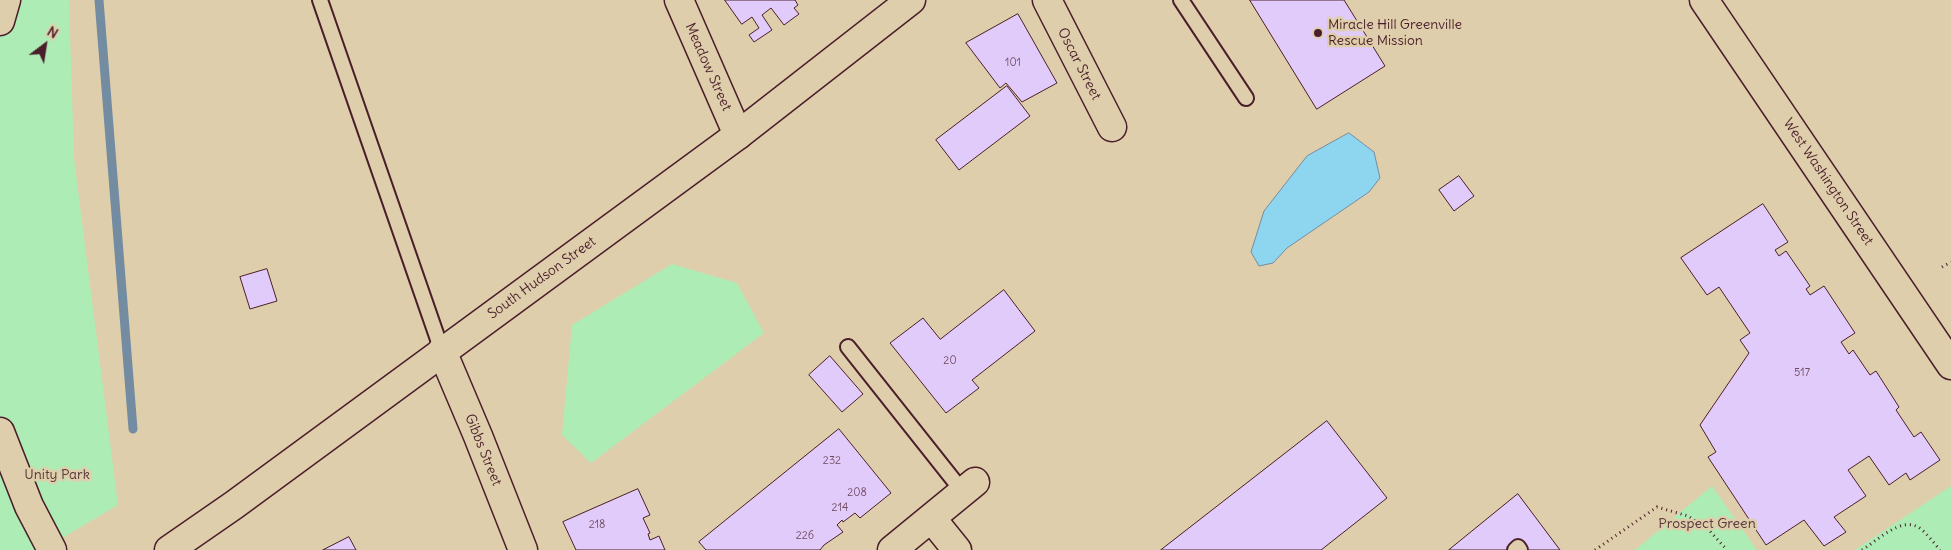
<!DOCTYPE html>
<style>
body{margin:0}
#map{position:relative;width:1951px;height:550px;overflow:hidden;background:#dfceab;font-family:Delius,sans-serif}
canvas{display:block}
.north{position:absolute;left:20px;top:20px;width:50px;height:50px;-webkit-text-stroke:4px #dfceab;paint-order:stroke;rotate:31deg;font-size:14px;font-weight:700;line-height:20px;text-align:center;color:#4a1f2b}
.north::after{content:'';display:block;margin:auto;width:18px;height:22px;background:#4a1f2b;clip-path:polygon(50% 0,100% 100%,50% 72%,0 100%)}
</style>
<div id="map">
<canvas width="1951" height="550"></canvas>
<div class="north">N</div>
</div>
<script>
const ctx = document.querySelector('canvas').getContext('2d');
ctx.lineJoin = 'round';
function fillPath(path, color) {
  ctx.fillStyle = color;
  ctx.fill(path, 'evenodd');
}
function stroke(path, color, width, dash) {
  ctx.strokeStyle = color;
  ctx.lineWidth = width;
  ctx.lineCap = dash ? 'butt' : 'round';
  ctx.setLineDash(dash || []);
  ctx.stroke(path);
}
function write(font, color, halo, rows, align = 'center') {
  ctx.font = font + ' Delius,sans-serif';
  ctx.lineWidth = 5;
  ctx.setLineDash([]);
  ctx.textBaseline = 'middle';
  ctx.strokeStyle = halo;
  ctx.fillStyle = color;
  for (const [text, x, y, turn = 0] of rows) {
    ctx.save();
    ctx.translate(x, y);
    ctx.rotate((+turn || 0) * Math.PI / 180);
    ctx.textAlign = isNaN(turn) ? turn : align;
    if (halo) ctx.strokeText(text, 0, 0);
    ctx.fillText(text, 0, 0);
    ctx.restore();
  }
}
fillPath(new Path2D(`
 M0,0H69L74,159L118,505L42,550H0Z
 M672,264L737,283L764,333L591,463L562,435L572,325Z
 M1712,486L1757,550H1635Z
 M1951,486V550H1855Z`), '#adedb5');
const water = new Path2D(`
 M1349,133L1374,152L1380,178L1369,192L1287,248L1273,263L1259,266L1251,252L1264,211L1307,156Z`);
fillPath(water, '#8ed5f0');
stroke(water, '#738ca1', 1);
stroke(new Path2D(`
 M99,0L133,429`), '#738ca1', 9);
const building = new Path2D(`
 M725,0H795L798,5L794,8L799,14L784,25L771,8L762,15L772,30L754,42L749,35L759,28L752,17L742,24Z
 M1250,0H1344L1385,66L1317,109Z
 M1018,14L1057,83L1022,102L1006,83L1000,88L966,43Z
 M1007,86L1030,116L959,170L936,140Z
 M1459,176L1474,196L1454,211L1439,190Z
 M1763,204L1788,242L1775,250L1779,256L1786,251L1810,286L1806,289L1810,295L1824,286L1855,333L1841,342L1849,354L1853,350L1870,375L1876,371L1899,407L1896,410L1914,437L1921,432L1940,460L1910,480L1906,473L1889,485L1869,456L1848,470L1866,496L1834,517L1846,532L1824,546L1804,520L1766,545L1708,457L1716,452L1700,425L1749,353L1740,340L1750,333L1719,287L1707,295L1681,258Z
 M267,269L277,301L250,309L240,277Z
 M1004,290L1035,331L972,380L979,388L946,413L890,343L923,318L940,339Z
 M830,356L863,394L842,412L809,375Z
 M1327,421L1387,498L1321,550H1161Z
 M839,429L891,493L860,518L855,513L843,522L842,520L837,525L843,532L824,545L820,550H706L699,542Z
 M638,489L650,515L643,518L650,533L648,534L650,540L659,536L665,550H576L563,522Z
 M1518,494L1560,550H1449Z
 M349,537L356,550H323Z`);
fillPath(building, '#e1cbfb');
stroke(building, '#4a1f2b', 1);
const service = new Path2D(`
 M320,0L442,351
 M1181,0L1246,98
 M848,347L963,492
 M1515,550L1518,547L1520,550`);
const minor = new Path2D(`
 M679,0L738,135
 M1047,0L1112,127
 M0,21L6,0
 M442,351L478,436L523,550
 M0,432L29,506L52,550
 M932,519L957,550
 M892,550L975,482`);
const tertiary = new Path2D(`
 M1704,0L1951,365
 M169,550L234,505L738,135L911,0`);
stroke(service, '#4a1f2b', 18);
stroke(minor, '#4a1f2b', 31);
stroke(tertiary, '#4a1f2b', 31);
stroke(new Path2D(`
 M1942,267L1951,262
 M1595,550L1657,507L1688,516L1709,530L1727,550
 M1862,550C1877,541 1900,517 1918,527C1926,532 1934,543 1940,550`), '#4a1f2b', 3, [1, 4]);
stroke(service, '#dfceab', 14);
stroke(minor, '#dfceab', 28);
stroke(tertiary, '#dfceab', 28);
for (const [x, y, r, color] of [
 [1318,33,5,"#4a1f2b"]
]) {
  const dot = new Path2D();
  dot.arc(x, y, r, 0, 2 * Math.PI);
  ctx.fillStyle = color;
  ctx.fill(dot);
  stroke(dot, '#dfceab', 2);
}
write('11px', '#704a5f', null, [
 ["101",1013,63],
 ["20",950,361],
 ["517",1802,373],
 ["232",832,461],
 ["208",857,493],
 ["214",840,508],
 ["218",597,525],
 ["226",805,536]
]);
write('14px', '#4a1f2b', '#dfceab', [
 ["Miracle Hill Greenville",1328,25],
 ["Rescue Mission",1328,41]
], 'left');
write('14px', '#4a1f2b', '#dfceab', [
 ["Oscar Street",1079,64,63],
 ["Meadow Street",708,67,66],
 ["West Washington Street",1828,182,56],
 ["South Hudson Street",542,278,-36],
 ["Gibbs Street",483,450,68]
]);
write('14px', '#543439', '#dfceab', [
 ["Unity Park",57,475],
 ["Prospect Green",1707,524]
]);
</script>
